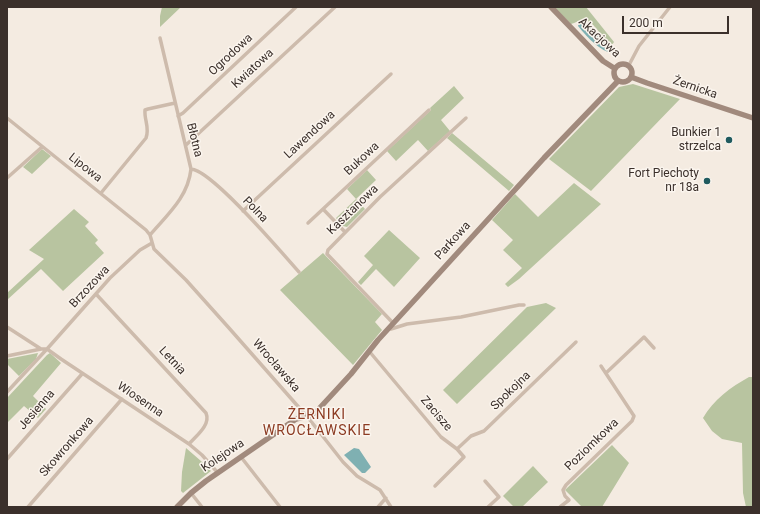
<!DOCTYPE html>
<meta charset="utf-8">
<style>
body{margin:0}
#map{position:relative;width:760px;height:514px;overflow:hidden;background:#f4ebe1;font-family:Roboto,sans-serif}
canvas{display:block}
.frame{position:absolute;inset:0;border:8px solid #3b302b;pointer-events:none}
.scale{position:absolute;left:622px;top:16px;width:107px;height:18px;box-sizing:border-box;border:2px solid #3b302b;border-top:0;padding-left:5px;font-size:12px;line-height:14px;white-space:nowrap;color:#3b302b;-webkit-text-stroke:3px #fbf5ee;paint-order:stroke}
</style>
<div id="map">
<canvas width="760" height="514"></canvas>
<div class="frame"></div>
<div class="scale">200 m</div>
</div>
<script>
const ctx = document.querySelector('canvas').getContext('2d');
ctx.lineJoin = 'round';
function fillPath(path, color) {
  ctx.fillStyle = color;
  ctx.fill(path, 'evenodd');
}
function stroke(path, color, width, dash) {
  ctx.strokeStyle = color;
  ctx.lineWidth = width;
  ctx.lineCap = dash ? 'butt' : 'round';
  ctx.setLineDash(dash || []);
  ctx.stroke(path);
}
function write(font, color, halo, rows, align = 'center') {
  ctx.font = font + ' Roboto,sans-serif';
  ctx.lineWidth = 3;
  ctx.setLineDash([]);
  ctx.textBaseline = 'middle';
  ctx.strokeStyle = halo;
  ctx.fillStyle = color;
  for (const [text, x, y, turn = 0] of rows) {
    ctx.save();
    ctx.translate(x, y);
    ctx.rotate((+turn || 0) * Math.PI / 180);
    ctx.textAlign = isNaN(turn) ? turn : align;
    if (halo) ctx.strokeText(text, 0, 0);
    ctx.fillText(text, 0, 0);
    ctx.restore();
  }
}
fillPath(new Path2D(`
 M162,7H181L160,27V16Z
 M554,7H586L614,42L612,45C602,40 594,19 583,20C580,20 575,23 571,24Z
 M633,84L680,99L591,191L549,159L619,87Z
 M454,86L464,98L441,120L450,131L428,151L418,140L396,161L387,151L431,110L430,108Z
 M452,133L514,185L509,191L447,138Z
 M42,149L51,156L32,174L23,167Z
 M367,170L376,180L356,199L365,209L347,227L343,226L336,218L356,199L347,189Z
 M574,183L601,204L519,279L508,287L505,284L522,268L503,250L513,240L492,220L515,194L538,217Z
 M74,209L89,222L85,226L98,240L95,243L104,253L63,291L41,269L7,300V293L44,259L29,250Z
 M389,230L420,258L394,287L376,269L361,285L358,282L373,265L364,256Z
 M323,253L382,314L375,322L382,330L353,365L280,290Z
 M546,303L556,308L457,404L443,390L527,307Z
 M38,353L36,359L19,376L7,364V359Z
 M50,353L61,363L33,396L46,409L38,418L24,406L7,423V398L47,355Z
 M749,377H753V507H746L743,493L742,443L722,439L712,431L703,418C713,400 731,387 749,377Z
 M612,445L629,463L602,507H582L565,490Z
 M186,448L201,461L211,471L183,493L181,491L182,472Z
 M533,466L548,482L522,507H514L503,496Z`), '#b8c4a0');
fillPath(new Path2D(`
 M583,22C596,25 597,36 606,44C611,48 616,48 618,54C602,54 588,38 578,26L579,23Z
 M354,448L359,449L371,467L365,473H362L344,455Z`), '#7fb0b2');
stroke(new Path2D(`
 M629,65L639,46L670,7
 M178,116L183,113L296,7
 M7,118L146,230L150,235L154,249L186,280L229,328L310,420L343,462L357,476L380,490L391,507
 M186,145L335,7
 M191,169C212,170 282,253 299,272
 M7,178L42,147
 M101,193L146,138C150,128 144,120 145,110L148,109L175,103
 M323,209L345,232
 M243,211L391,74
 M308,223L429,110
 M150,235C168,214 188,197 191,169L160,38
 M96,294L206,413C211,425 196,436 189,444
 M393,323L329,256L327,254L328,250L380,197L466,118
 M7,327L41,349
 M389,328L391,329L407,324L461,317L519,305H524
 M47,349L61,359L189,444L202,455L218,473
 M369,351L441,437L457,449L464,457L435,486
 M7,356L41,349H47
 M606,373L644,337L654,348
 M7,392L47,349L110,278L140,250L152,243
 M457,449L471,436L484,431L576,342
 M241,457L280,507
 M7,459L82,374
 M485,481L499,497L488,507
 M191,493L202,507
 M28,507L122,399
 M378,507L386,498
 M560,507L569,500L565,496L563,490L566,485L632,421L634,416L601,366`), '#cdbbac', 3.5);
stroke(new Path2D(`
 M551,7L603,61L614,68
 M614 73a9 9 0 1 1 18 0a9 9 0 1 1-18 0Z
 M631,77L647,83L753,118
 M177,507L191,493L206,481L296,419L311,415L316,412L351,374L378,340L421,293L544,158L618,81`), '#a18a7d', 5.5);
for (const [x, y, r, color] of [
 [729,140,4,"#1f5a5e"],
 [707,181,4,"#1f5a5e"]
]) {
  const dot = new Path2D();
  dot.arc(x, y, r, 0, 2 * Math.PI);
  ctx.fillStyle = color;
  ctx.fill(dot);
  stroke(dot, '#fbf5ee', 1.5);
}
write('12px', '#3b302b', '#fbf5ee', [
 ["Akacjowa",599,38,43],
 ["Ogrodowa",231,55,-43],
 ["Kwiatowa",253,69,-43],
 ["Żernicka",695,88,19],
 ["Lawendowa",310,135,-43],
 ["Błotna",194,140,76],
 ["Bukowa",362,159,-43],
 ["Lipowa",85,168,38],
 ["Polna",255,210,46],
 ["Kasztanowa",353,210,-44],
 ["Parkowa",453,241,-48],
 ["Brzozowa",90,287,-47],
 ["Letnia",172,361,47],
 ["Wrocławska",276,366,49],
 ["Spokojna",511,391,-44],
 ["Wiosenna",140,400,34],
 ["Jesienna",37,410,-49],
 ["Zacisze",436,414,49],
 ["Poziomkowa",592,445,-44],
 ["Skowronkowa",67,447,-49],
 ["Kolejowa",223,456,-34]
]);
write('12px', '#3b302b', '#fbf5ee', [
 ["Bunkier 1",721,133],
 ["strzelca",721,147],
 ["Fort Piechoty",699,174],
 ["nr 18a",699,188]
], 'right');
ctx.letterSpacing = '1px';
write('14px', '#8c3b22', '#fbf5ee', [
 ["ŻERNIKI",317,415],
 ["WROCŁAWSKIE",317,431]
]);
ctx.letterSpacing = '0px';
</script>
